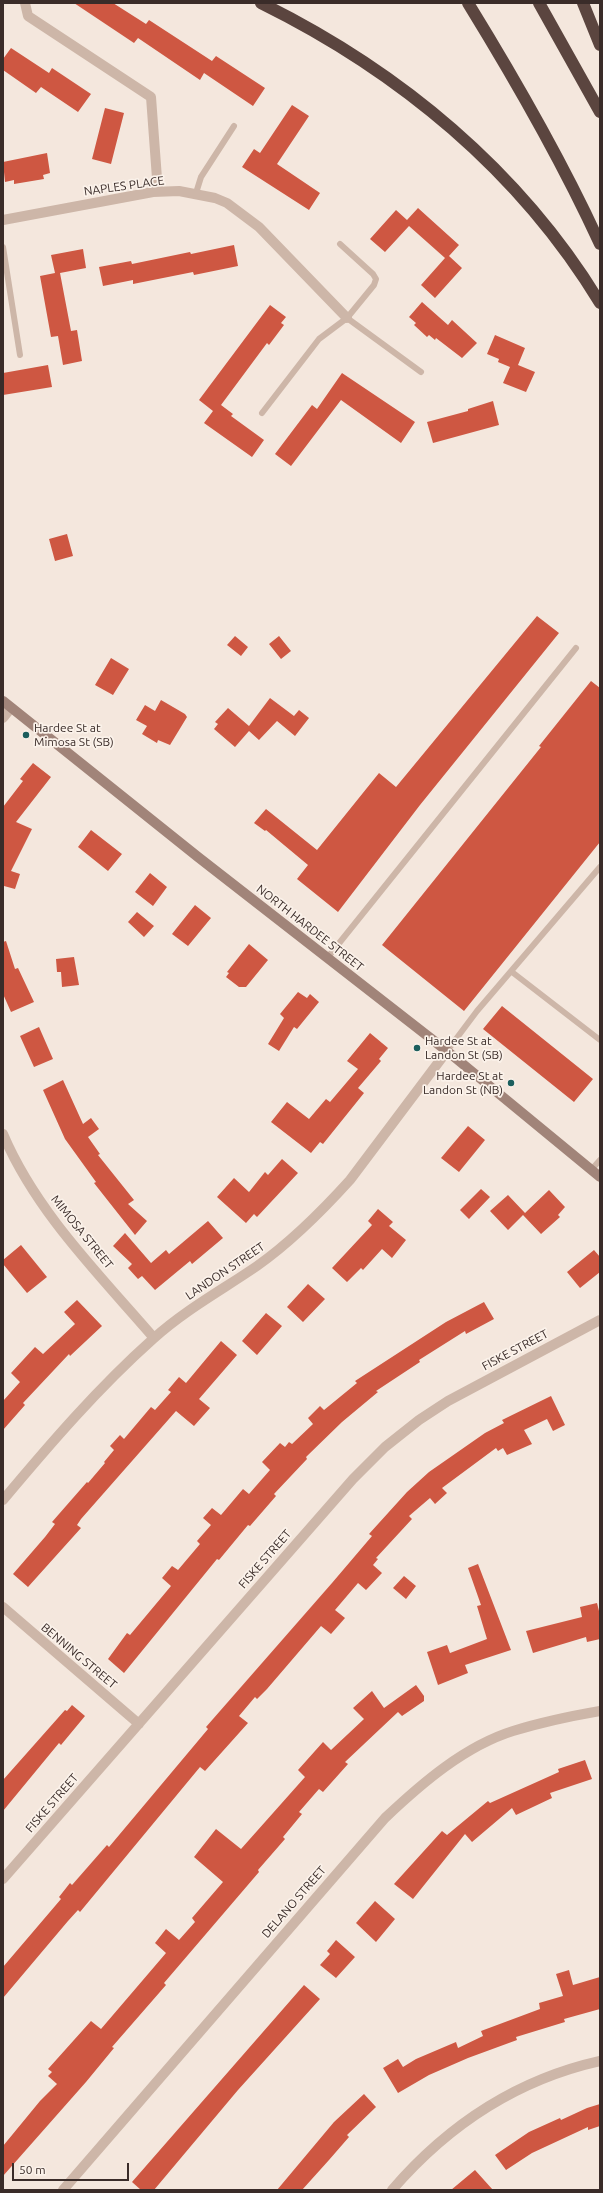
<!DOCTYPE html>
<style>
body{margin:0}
#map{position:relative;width:603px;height:2193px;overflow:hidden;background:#f4e7dd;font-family:Ubuntu,sans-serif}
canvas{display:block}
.frame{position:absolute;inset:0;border:4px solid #3a2c29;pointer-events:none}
.scale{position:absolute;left:12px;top:2163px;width:117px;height:18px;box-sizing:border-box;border:2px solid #3a2c29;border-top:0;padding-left:5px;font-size:12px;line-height:14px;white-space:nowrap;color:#3a2c29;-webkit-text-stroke:3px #fbf2ea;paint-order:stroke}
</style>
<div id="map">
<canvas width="603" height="2193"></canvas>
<div class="frame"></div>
<div class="scale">50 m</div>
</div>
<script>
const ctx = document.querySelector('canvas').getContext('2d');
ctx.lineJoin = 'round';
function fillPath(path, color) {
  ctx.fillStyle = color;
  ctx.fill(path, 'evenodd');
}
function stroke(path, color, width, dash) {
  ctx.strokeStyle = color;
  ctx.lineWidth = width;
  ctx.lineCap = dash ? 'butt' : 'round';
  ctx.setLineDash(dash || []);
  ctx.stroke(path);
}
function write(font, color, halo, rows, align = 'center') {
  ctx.font = font + ' Ubuntu,sans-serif';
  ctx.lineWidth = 3.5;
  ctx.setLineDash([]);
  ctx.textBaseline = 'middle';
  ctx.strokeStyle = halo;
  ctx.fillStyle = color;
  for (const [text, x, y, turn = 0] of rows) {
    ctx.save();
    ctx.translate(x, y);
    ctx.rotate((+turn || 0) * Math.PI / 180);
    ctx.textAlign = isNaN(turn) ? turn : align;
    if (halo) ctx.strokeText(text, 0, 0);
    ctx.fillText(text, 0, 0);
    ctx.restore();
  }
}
fillPath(new Path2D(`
 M74,3H113L146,24L149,20L212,61L216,56L265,88L253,106L204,73L200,80L138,38L134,43Z
 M11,48L49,73L52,68L91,94L78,112L41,87L36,93L3,70V59Z
 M292,105L309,116L277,164L320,193L309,210L242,167L254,149L260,153Z
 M105,108L124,113L111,164L92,159Z
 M47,153L50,173L43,175L44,179L14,184V180L5,182L3,162Z
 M418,208L459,245L449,256L462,268L435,298L421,285L445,258L409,226L385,252L370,239L396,210L407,220Z
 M234,245L238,266L194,275L193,272L133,284V280L103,286L99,267L131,261L132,264L190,252L191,254Z
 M83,249L86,268L60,273L71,331L77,330L82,361L63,365L58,336L51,337L40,276L55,273L51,255Z
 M422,302L448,325L452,320L477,343L462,358L436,338L435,340L429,335L427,337L414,325L416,323L409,317Z
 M270,305L286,317L281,323L284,325L269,345L267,343L221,405L233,414L231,416L264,440L252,457L204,423L213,411L199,400Z
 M495,335L525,348L518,365L535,372L526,392L503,383L510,367L498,362L499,359L487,354Z
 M48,365L52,387L3,395V373Z
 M342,373L415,422L401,443L341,400L291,466L275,454L312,405L317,409Z
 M493,401L499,425L433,443L427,422L468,411V409Z
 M67,534L73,556L55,561L49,539Z
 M537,616L559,633L420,805L338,912L297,879L308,865L266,830L265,831L254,823L266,809L317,850L379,773L396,787Z
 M235,636L248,647L241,656L227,645Z
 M279,636L291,651L281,659L269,644Z
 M111,658L129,669L113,695L95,685Z
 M591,681L600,688V842L464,1011L382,945L541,747L539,746Z
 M270,698L294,716L299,710L309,718L295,736L277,721L259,740L249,731L235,747L214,729L218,724L215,722L228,708L249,726Z
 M161,700L185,714L187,717L170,745L158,740L157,743L142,734L147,726L136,720L145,705L155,711Z
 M33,763L51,777L16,822L32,829L11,871L20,874L15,889L4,886L3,888V807L23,781L20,779Z
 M91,830L122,854L108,871L78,847Z
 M150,873L167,887L153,906L135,892Z
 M195,905L211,918L188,946L172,934Z
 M137,912L154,926L144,937L128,922Z
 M6,941L15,969L18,968L34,1002L11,1012L3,994V942Z
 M249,944L268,960L246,987H239L226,977L229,973L227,972Z
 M74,957L79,985L62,987L61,972H57L56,959Z
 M298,992L307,998L310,994L319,1002L297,1029L294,1027L279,1051L268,1044L284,1018L280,1014Z
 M502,1006L593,1079L574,1102L483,1029Z
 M39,1027L53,1059L34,1067L20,1036Z
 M370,1033L388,1048L379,1059L381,1061L358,1088L364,1093L323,1144L320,1142L311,1153L271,1122L287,1102L309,1119L326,1099L330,1102L358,1069L347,1061Z
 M63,1080L83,1124L91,1118L99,1129L88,1137L100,1154L98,1155L134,1200L128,1204L147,1221L135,1235L94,1183L96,1182L65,1139L43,1090Z
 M468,1126L485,1140L459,1172L441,1158Z
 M282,1159L298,1173L257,1217L254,1214L246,1223L217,1197L234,1178L249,1192L265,1172L268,1175Z
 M481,1189L490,1197L469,1219L460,1210Z
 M549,1190L565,1207L558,1215L560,1217L541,1234L523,1215L508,1230L490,1211L508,1195L525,1213Z
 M378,1209L393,1222L389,1226L406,1240L392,1258L382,1249L363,1270L361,1268L347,1282L332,1268L372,1225L368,1221Z
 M208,1221L223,1238L192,1264L190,1261L155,1290L142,1276L138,1279L128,1268L132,1264L113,1246L125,1233L151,1263L166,1250L169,1254Z
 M21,1245L47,1277L27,1293L3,1264V1260Z
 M594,1250L600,1257V1272L580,1288L567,1272Z
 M308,1284L325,1299L303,1322L287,1307Z
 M77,1300L102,1326L70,1356L69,1354L23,1403L25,1405L3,1430V1401L20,1382L11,1373L35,1347L43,1354L75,1324L64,1312Z
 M484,1302L494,1319L466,1334L465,1331L419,1360L420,1362L376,1391L378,1392L342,1422L306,1457L307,1459L274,1494L276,1496L250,1526L248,1525L219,1560L217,1559L124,1673L108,1659L127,1633L130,1635L171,1586L162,1578L172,1566L178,1570L200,1544L197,1541L211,1525L203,1518L212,1508L221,1515L243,1489L249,1494L270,1470L262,1462L280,1443L285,1447L289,1442L292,1444L313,1424L308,1418L320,1406L324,1410L357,1383L355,1381L446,1322Z
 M266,1313L282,1326L257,1355L242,1341Z
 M221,1341L237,1355L199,1399L210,1408L194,1426L176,1411L81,1519L77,1525L81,1528L28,1587L13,1574L45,1537L55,1524L52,1522L87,1482L88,1483L105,1463L104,1462L114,1450L110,1446L120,1435L124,1439L151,1407L155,1410L171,1392L168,1390L179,1377L186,1383Z
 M551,1396L565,1425L553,1431L547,1419L524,1430L532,1444L507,1455L503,1448L498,1451L496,1448L442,1488L447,1493L435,1504L430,1498L409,1516L412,1519L376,1558L378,1559L373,1565L382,1573L366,1590L358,1583L335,1610L345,1618L331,1634L321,1626L267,1689L257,1699L255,1697L239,1716L248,1723L205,1771L200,1767L80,1912L78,1910L68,1921L3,1998V1967L61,1899L59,1897L70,1883L72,1885L107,1845L109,1847L208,1729L206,1727L332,1583L372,1536L369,1534L407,1492L429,1472L485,1433L504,1423L502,1420Z
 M478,1564L511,1650L465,1665L468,1673L438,1685L427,1652L447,1645L450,1653L487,1639L477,1606L481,1605L468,1568Z
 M404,1576L416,1586L406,1599L393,1588Z
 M597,1603L600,1615V1639L587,1642L586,1637L533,1653L526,1631L582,1617L580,1607Z
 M416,1685L424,1696V1701L402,1716L398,1712L345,1762L348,1764L323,1792L319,1789L299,1812L302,1814L283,1837L285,1839L258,1870L259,1872L164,1983L166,1985L112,2047L114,2048L86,2082L3,2176V2146L40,2101L57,2084L48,2076L52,2072L48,2069L91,2021L101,2029L166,1953L155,1943L166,1929L179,1940L195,1922L192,1918L223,1882L194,1857L216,1829L241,1849L305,1777L298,1770L323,1742L331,1750L364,1719L353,1708L372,1691L384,1708Z
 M72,1705L85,1716L61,1745L59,1743L3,1811V1780L65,1710L67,1711Z
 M585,1760L592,1779L550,1793L552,1798L516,1815L512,1808L472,1842L465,1834L413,1899L394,1884L442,1831L447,1835L488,1801L490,1803L559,1772L558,1769Z
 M375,1901L395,1919L376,1942L356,1923Z
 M336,1940L355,1957L336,1978L320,1965L330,1954L327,1951Z
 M569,1970L573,1985L600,1977V2009L564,2019L565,2022L516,2037L517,2040L468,2058L429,2075L398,2093L383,2068L398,2059L403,2067L416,2059L456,2042L458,2048L483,2036L481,2031L540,2009L539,2003L563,1996L556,1974Z
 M304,1985L320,1999L238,2090L154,2190H141L132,2182Z
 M364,2094L376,2107L347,2135L349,2137L329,2160L302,2190H277L334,2122Z
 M600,2104V2126L588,2130V2127L532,2153L506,2170L495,2155L529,2132L560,2118L561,2120L587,2108Z
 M475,2170L493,2190H451Z`), '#ce5742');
stroke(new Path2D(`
 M196,193L201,177L234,126
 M3,247L20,355
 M347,318L421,372
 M262,413L319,339L347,318L374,285L376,279L373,274L340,244
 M328,957L576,648
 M512,972L600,1040
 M447,1051L477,1011L600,867
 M592,1169L600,1160`), '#cdb6a8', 6);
stroke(new Path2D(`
 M25,3L28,16L151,97L158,192
 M3,220L153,192L179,191L215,198L227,203L259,227L347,318
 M3,718L11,708
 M3,1134C36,1212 99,1274 154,1338
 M3,1500C50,1444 98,1388 153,1339C185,1310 222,1290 257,1266C291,1242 322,1211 350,1180L447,1051
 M3,1607L139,1724
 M3,1879L353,1479L385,1447L419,1420L448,1401L600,1320
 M63,2190L385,1818C422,1783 465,1746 513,1731C542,1722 571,1716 600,1711
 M392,2190C448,2125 515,2080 600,2061`), '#cdb6a8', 10);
stroke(new Path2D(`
 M3,701L198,857L447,1051L600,1177`), '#a18479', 10);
stroke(new Path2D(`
 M261,3C399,71 520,171 600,303
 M468,3C516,81 562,161 600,244
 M539,3L600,112
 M583,3L600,45`), '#5b453f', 12);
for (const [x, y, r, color] of [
 [26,735,4,"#1b5e5d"],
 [417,1048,4,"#1b5e5d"],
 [511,1083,4,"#1b5e5d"]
]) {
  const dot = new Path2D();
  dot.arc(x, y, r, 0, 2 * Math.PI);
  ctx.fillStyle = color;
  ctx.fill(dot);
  stroke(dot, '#fbf2ea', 1.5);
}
write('12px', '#3a2c29', '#fbf2ea', [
 ["NAPLES PLACE",124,186,-8],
 ["NORTH HARDEE STREET",310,928,38],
 ["MIMOSA STREET",82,1232,51],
 ["LANDON STREET",225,1271,-34],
 ["FISKE STREET",515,1350,-28],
 ["FISKE STREET",265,1559,-49],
 ["BENNING STREET",79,1656,40],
 ["FISKE STREET",52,1803,-49],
 ["DELANO STREET",294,1902,-49]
]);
write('12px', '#3a2c29', '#fbf2ea', [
 ["Hardee St at",34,728],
 ["Mimosa St (SB)",34,742],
 ["Hardee St at",425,1041],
 ["Landon St (SB)",425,1055],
 ["Hardee St at",503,1076,"right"],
 ["Landon St (NB)",503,1090,"right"]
], 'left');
</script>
